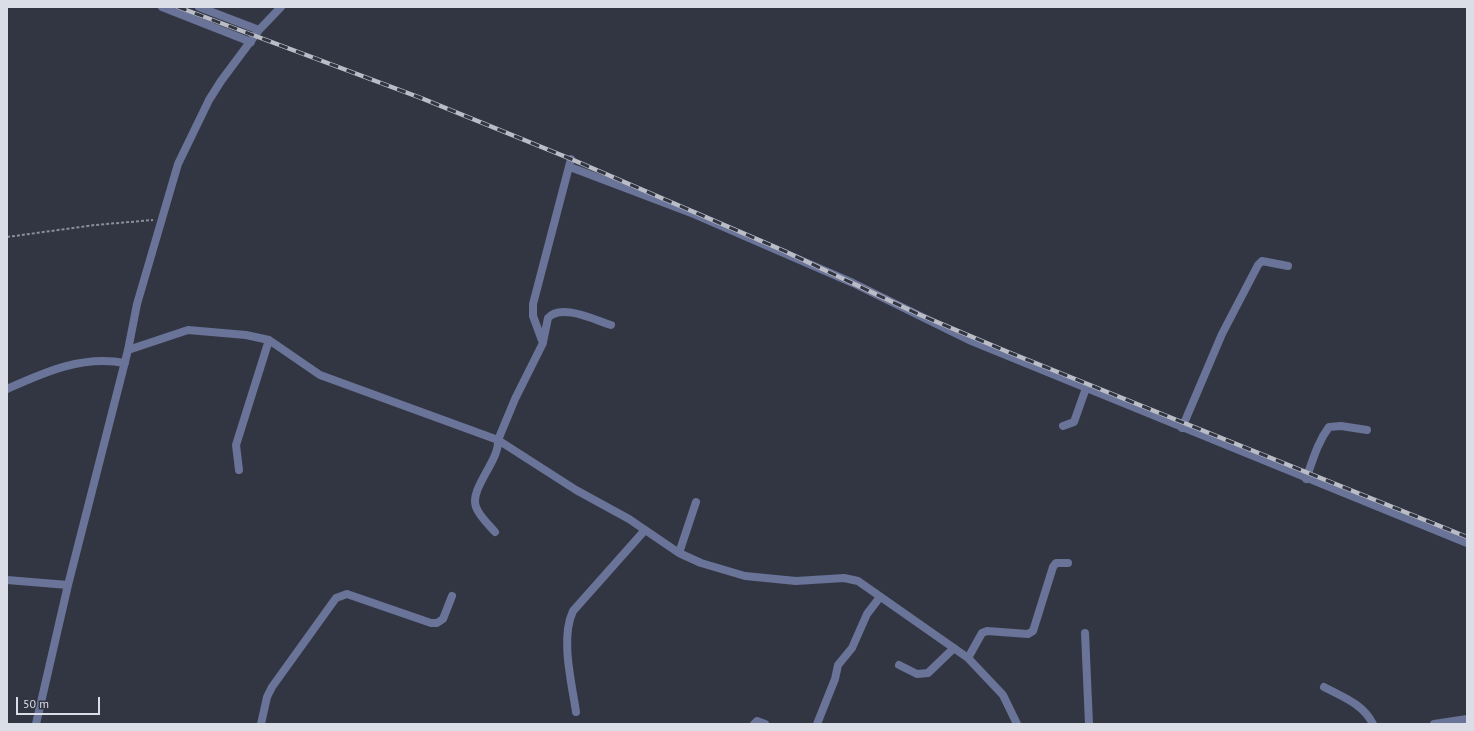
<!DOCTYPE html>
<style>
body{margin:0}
#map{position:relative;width:1474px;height:731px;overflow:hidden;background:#323643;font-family:"PT Sans",sans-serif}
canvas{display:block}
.frame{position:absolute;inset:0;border:8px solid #dcdee7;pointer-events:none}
.scale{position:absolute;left:16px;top:697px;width:84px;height:18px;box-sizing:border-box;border:2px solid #dcdee7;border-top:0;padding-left:5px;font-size:12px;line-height:14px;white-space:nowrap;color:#dcdee7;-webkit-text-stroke:3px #323643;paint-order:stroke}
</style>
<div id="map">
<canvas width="1474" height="731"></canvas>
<div class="frame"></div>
<div class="scale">50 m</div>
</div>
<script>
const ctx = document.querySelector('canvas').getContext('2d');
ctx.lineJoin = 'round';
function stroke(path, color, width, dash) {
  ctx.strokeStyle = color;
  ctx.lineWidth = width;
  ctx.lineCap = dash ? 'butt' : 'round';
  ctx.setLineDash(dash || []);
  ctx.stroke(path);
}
stroke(new Path2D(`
 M7,237L95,225L153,220`), '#8b8e99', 2, [3, 2]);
stroke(new Path2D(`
 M162,7L251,42
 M199,7L259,30
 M570,167L694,214L853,283L969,340L1467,543
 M543,342L548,318C561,303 595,320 611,325
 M128,350L188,330L246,335L269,340L320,375L498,440L576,490L629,519L679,553L701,563L745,576L796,581L844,578L858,581L968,658L1003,695L1017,724
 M7,389C45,372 82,355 125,363
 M1063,426L1074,422L1086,388
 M1182,428L1222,334L1258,265L1262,261L1288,266
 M239,470L236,445L269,340
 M1306,479C1313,460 1317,443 1329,427L1341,426L1367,430
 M495,532C489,525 479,516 476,507C469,489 500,460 498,440L515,399L543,343L533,316V304L571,159
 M679,553L696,502
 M7,580L68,585
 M1085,633L1089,724
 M968,658L982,633L987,631L1028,634L1033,631L1053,567L1056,563H1068
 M899,665L917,674L928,673L954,648
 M1324,687C1343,697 1363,704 1373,724
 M576,712C572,684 560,638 573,611L645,530
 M36,724L68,585L128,350L137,304L178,164L209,100L221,81L259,30L281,7
 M261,724L267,697L272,687L336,598L347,594L431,623H437L443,619L452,596
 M754,724L757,721L765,724
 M817,724L835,679L838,665L852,648L867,614L880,597
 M1434,724L1467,719`), '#6a7398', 8);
const rail = new Path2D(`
 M178,7L421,98L571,159L782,250L918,314L1008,352L1467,537`);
stroke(rail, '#babcc6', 4.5);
stroke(rail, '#323643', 3, [9]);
</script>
